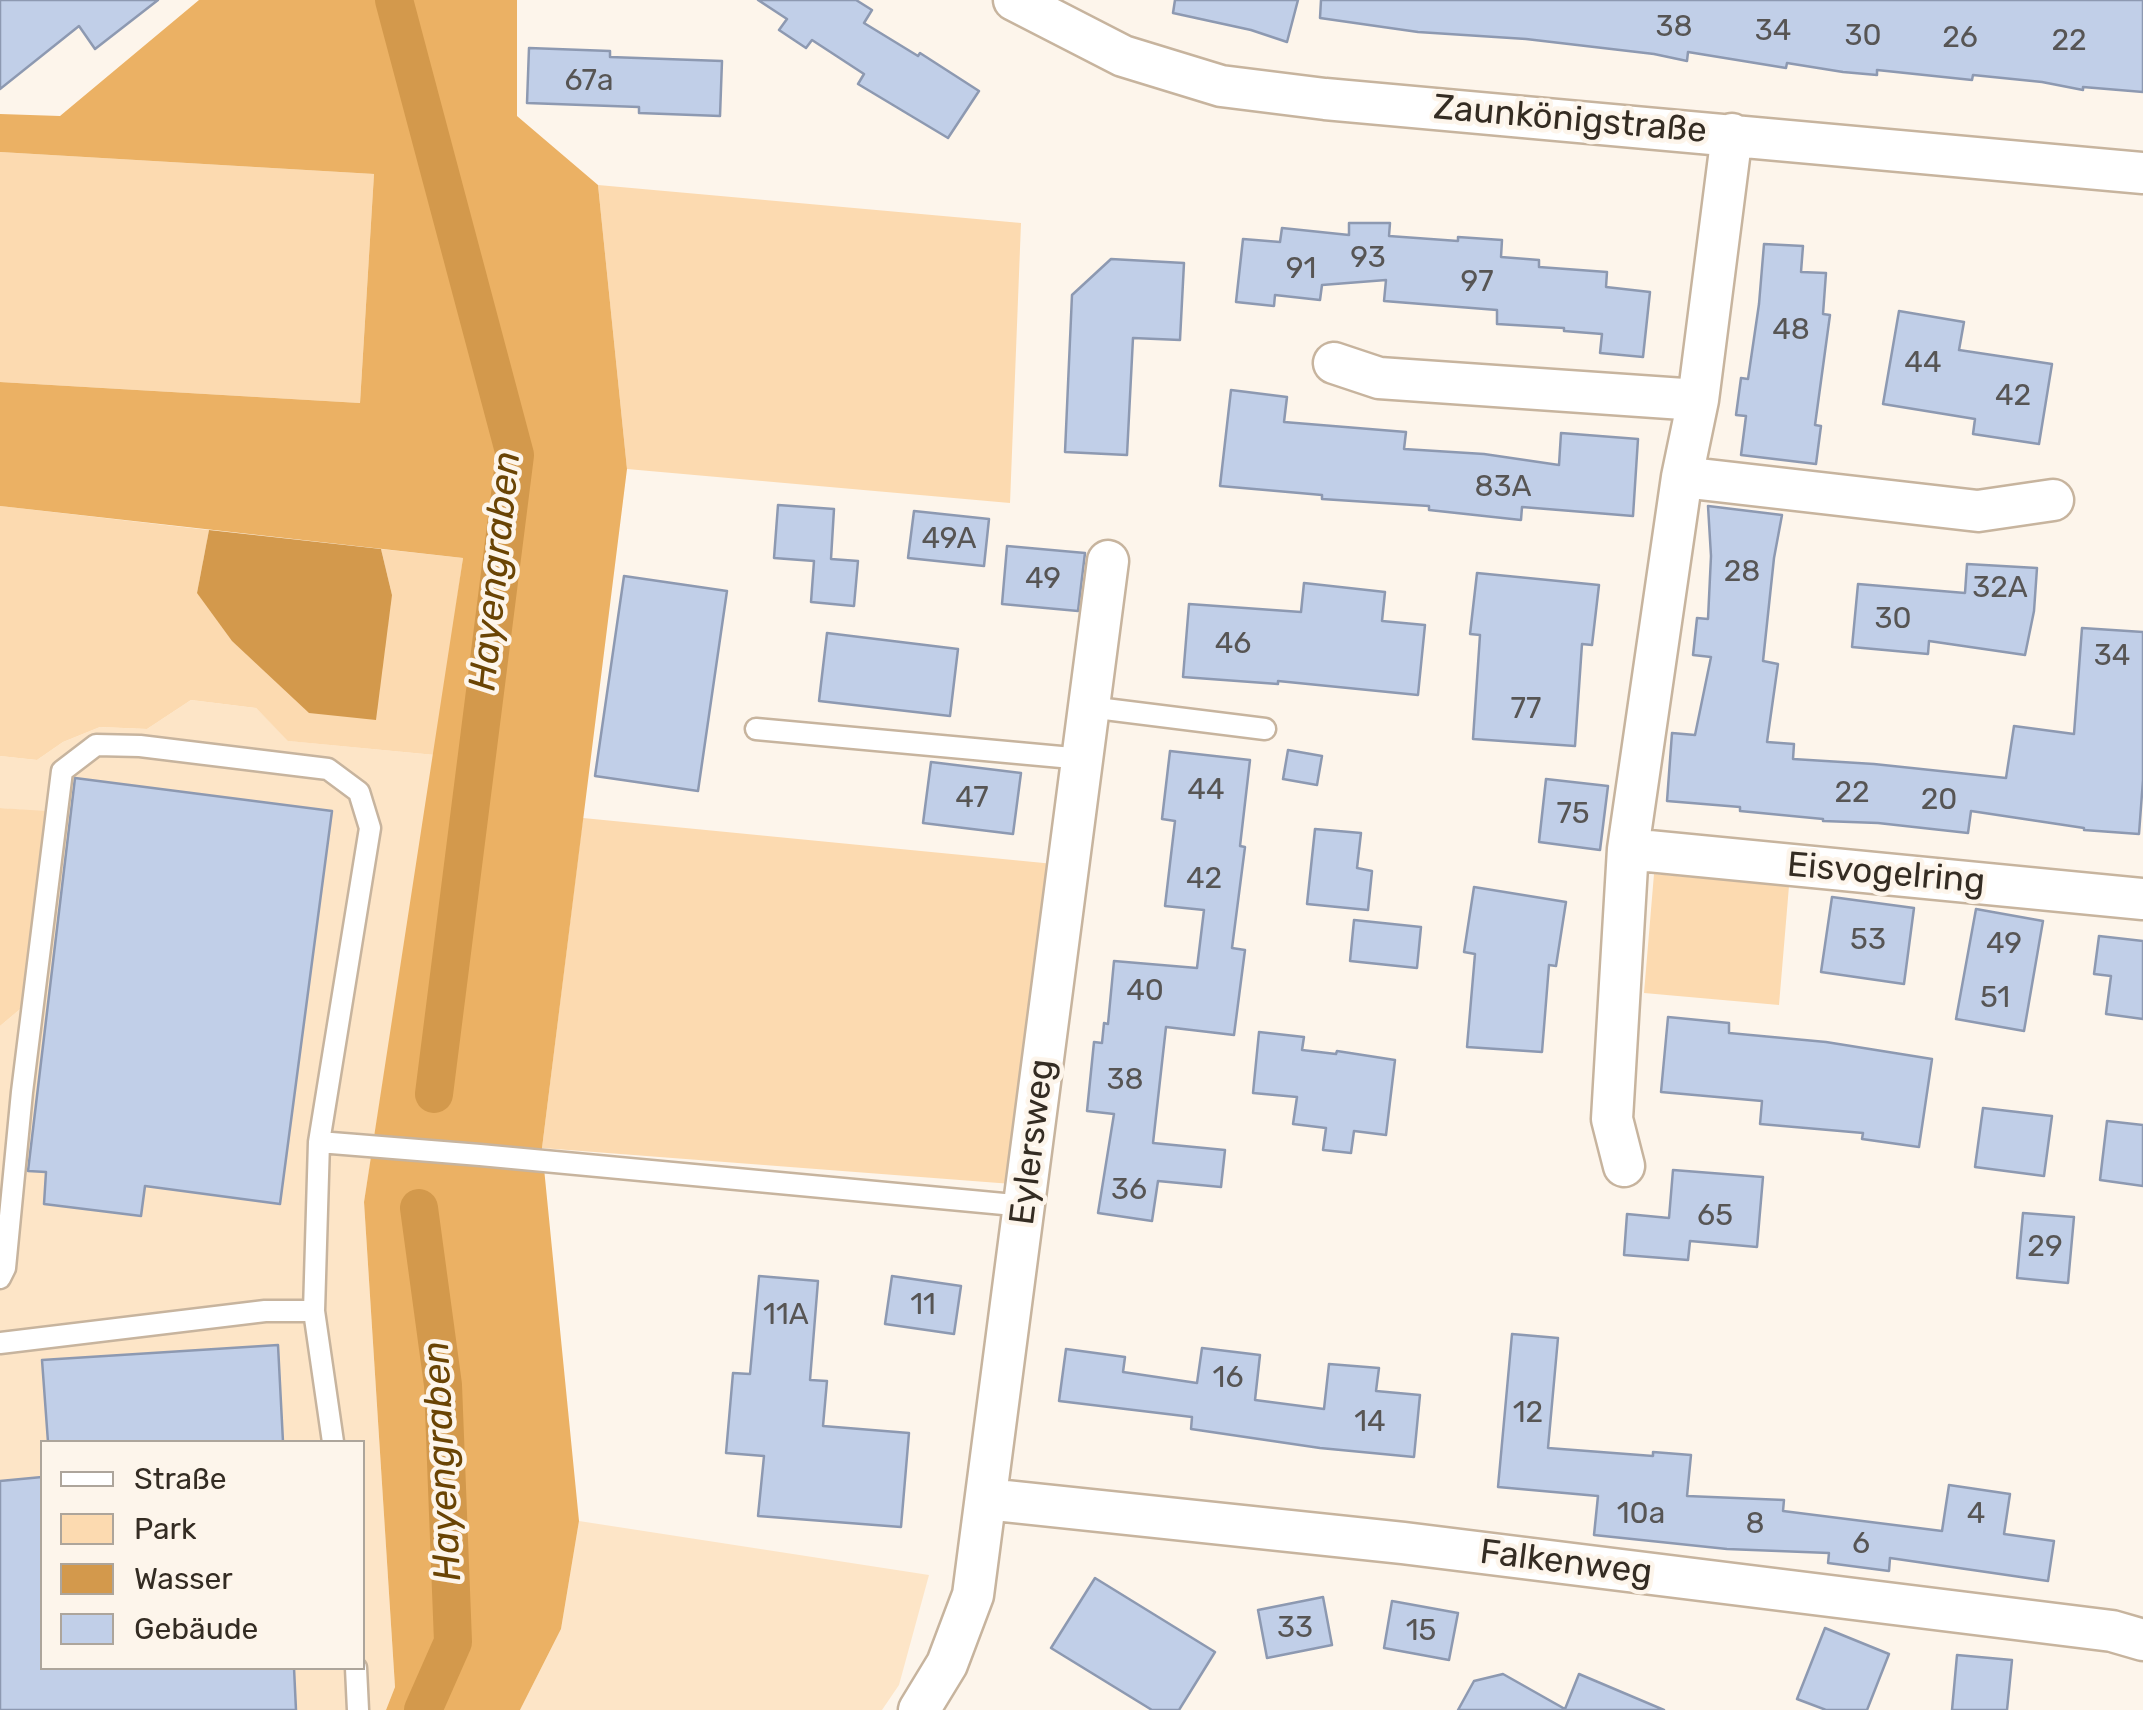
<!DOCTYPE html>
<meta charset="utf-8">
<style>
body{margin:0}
#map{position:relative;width:2143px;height:1710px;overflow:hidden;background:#fdf5eb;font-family:Rubik,sans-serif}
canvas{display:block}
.legend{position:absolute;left:40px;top:1440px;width:325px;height:230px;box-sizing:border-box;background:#fdf5eb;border:2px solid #ada59b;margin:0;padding:12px 18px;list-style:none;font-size:30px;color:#342c23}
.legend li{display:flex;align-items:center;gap:20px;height:50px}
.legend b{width:50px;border:2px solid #ada59b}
</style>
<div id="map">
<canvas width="2143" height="1710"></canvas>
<ul class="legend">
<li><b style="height:12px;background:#fff"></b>Straße</li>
<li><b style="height:28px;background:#fcdab0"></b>Park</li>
<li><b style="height:28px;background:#d3994c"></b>Wasser</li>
<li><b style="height:28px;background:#c1cfe8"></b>Gebäude</li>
</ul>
</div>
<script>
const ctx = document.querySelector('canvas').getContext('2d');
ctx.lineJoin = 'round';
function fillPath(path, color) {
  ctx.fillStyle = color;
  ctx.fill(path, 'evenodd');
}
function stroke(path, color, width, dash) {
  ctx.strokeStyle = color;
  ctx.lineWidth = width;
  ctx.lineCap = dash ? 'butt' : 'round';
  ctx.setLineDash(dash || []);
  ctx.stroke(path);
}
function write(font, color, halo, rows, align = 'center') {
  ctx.font = font + ' Rubik,sans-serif';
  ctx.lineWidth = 9;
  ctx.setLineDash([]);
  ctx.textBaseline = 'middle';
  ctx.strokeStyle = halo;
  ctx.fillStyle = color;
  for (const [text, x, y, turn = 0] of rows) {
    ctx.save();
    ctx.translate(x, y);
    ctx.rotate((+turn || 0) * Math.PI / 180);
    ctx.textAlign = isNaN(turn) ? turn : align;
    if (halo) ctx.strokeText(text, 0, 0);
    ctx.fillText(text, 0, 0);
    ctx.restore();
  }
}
fillPath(new Path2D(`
 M191,700L256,708L289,741L435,755L364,1202L395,1687L386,1710H0V1026L31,1000L46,812L0,808V756L37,760L63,742L100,727L147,729ZM42,1442H362V1668H42Z
 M579,1521L929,1575L899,1685L882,1710H520L561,1629Z`), '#fde5c7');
fillPath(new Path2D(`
 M0,152L374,174L360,403L0,382Z
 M598,185L1021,223L1010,503L627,469Z
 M0,506L209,530L197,593L392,595L381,549L463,558L435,755L288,741L256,708L191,700L147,729L100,727L63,742L37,760L0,756Z
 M0,808L46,811L31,1000L0,1026Z
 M583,818L1054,864L1012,1184L542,1148Z
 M1654,874L1789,886L1779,1005L1644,993Z`), '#fcdab0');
fillPath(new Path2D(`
 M199,0H517V116L598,185L627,469L542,1148L579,1521L561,1629L520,1710H386L395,1687L364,1202L463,558L0,506V382L360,403L374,174L0,152V114L60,116Z`), '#ebb164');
fillPath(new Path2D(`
 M209,530L381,549L392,595L376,720L309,713L232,641L197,593Z`), '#d3994c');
stroke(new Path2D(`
 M394,0L515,455L434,1094
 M419,1208L443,1385L453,1642L423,1710`), '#d3994c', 38);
const building = new Path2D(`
 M0,0H158L95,49L79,26L0,89Z
 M758,0H856L872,10L864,23L918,56L920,53L979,91L948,138L858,84L864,74L812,40L806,48L779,30L787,19Z
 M1175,0H1298L1287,42L1251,30L1173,13Z
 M1321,0H2143V92L2083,87V90L2042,82L1973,75L1972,80L1877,70V75L1843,72L1787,63L1786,68L1688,52L1687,61L1654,54L1526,39L1418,32L1320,18Z
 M529,48L610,51V57L722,61L720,116L639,113V107L527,103Z
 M1349,223H1390L1389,236L1458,241V237L1502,240L1501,257L1539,260V267L1607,272L1606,287L1650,292L1643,357L1600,353L1602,334L1564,331V328L1497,324V310L1384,301L1386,280L1322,285L1320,300L1275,295L1274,306L1236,302L1243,239L1280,242L1282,228L1349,235Z
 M1764,244L1803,246L1801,272L1826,273L1823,314L1830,315L1815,425L1821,426L1816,464L1741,455L1746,416L1736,415L1741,378L1748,379L1759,304Z
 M1111,259L1184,263L1180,340L1133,338L1127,455L1065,452L1072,295Z
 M1899,311L1964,322L1959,350L2052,364L2039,444L1973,434L1975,419L1883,404Z
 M1231,390L1287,397L1284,422L1406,432L1404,449L1484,454L1559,465L1561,433L1638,439L1633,516L1522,507L1521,520L1429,510V506L1322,499V495L1220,486Z
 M778,505L834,509L831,559L858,561L854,606L811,602L814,561L774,558Z
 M1708,506L1782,515L1774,558L1763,661L1778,664L1767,742L1794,744L1793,759L1874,764L2006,778L2014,726L2074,734L2082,628L2143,632V780L2139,834L2084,830V828L1971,811L1968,833L1878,823L1823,821V819L1740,811V807L1667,801L1672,733L1695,735L1711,657L1693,655L1697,618L1708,619L1711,556Z
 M914,511L989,519L984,566L908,558Z
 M1007,546L1085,553L1078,611L1002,604Z
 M1967,564L2037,568L2034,611L2025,655L1929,641L1928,654L1852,647L1858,584L1965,593Z
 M1477,573L1599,585L1592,645L1582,644L1575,746L1473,739L1480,635L1470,634Z
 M624,576L727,591L698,791L595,776Z
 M1304,583L1385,592L1382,621L1425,625L1418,695L1278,681V684L1183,677L1189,604L1301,612Z
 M827,633L958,649L950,716L819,701Z
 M1288,750L1322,756L1317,785L1283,779Z
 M1170,751L1250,760L1240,846L1245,847L1232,948L1245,950L1234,1035L1166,1027L1153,1143L1225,1150L1221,1187L1158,1181L1152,1221L1098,1213L1114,1114L1087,1111L1094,1042L1102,1043L1104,1023L1108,1024L1114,961L1197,968L1204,910L1165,906L1175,821L1162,819Z
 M931,762L1021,773L1013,834L923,823Z
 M75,778L332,811L280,1204L145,1186L141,1216L44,1204L46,1172L28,1171Z
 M1546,779L1608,786L1600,850L1539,842Z
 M1315,829L1361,833L1357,868L1372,871L1368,910L1307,904Z
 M1474,887L1566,902L1556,966L1549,965L1542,1052L1467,1047L1475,954L1464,952Z
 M1832,897L1914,908L1904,984L1821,972Z
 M1976,909L2043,921L2024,1031L1956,1019Z
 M1354,920L1421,927L1417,968L1350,961Z
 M2099,936L2143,941V1019L2106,1014L2111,976L2094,974Z
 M1668,1017L1729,1023V1033L1826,1042L1932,1059L1919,1147L1862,1139L1863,1133L1760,1124L1762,1101L1661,1092Z
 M1259,1032L1304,1037L1302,1050L1336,1054L1337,1051L1395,1060L1386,1135L1354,1131L1351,1153L1323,1150L1326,1128L1293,1124L1297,1097L1253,1093Z
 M1983,1108L2052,1116L2044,1176L1975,1167Z
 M2107,1121L2143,1125V1186L2100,1180Z
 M1673,1170L1763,1177L1757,1247L1690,1241L1688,1260L1624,1255L1627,1214L1669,1218Z
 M2023,1213L2074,1217L2068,1283L2017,1278Z
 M759,1276L818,1281L810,1380L827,1381L823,1426L909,1433L901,1527L758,1516L764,1456L726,1453L733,1373L750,1374Z
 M892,1276L961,1286L954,1334L885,1324Z
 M1512,1334L1558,1338L1548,1448L1653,1456V1452L1691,1455L1687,1496L1784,1500L1783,1511L1942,1531L1949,1485L2010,1494L2004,1534L2054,1541L2048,1581L1890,1558L1889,1571L1828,1563L1829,1553L1727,1549L1594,1535L1598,1496L1498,1487Z
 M278,1345L283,1442H48L42,1360Z
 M1202,1348L1260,1355L1255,1400L1324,1409L1329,1364L1379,1368L1376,1391L1420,1395L1414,1457L1320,1448L1191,1429L1192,1417L1059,1401L1066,1349L1125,1357L1123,1372L1197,1383Z
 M42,1477V1668H294L296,1710H0V1481Z
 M1095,1578L1215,1652L1179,1710H1152L1051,1648Z
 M1323,1597L1332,1645L1267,1658L1258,1610Z
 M1392,1601L1458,1613L1449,1660L1384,1648Z
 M1825,1628L1889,1654L1867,1710H1826L1797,1699Z
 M1957,1655L2012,1660L2007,1710H1952Z
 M1503,1674L1565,1709L1579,1674L1664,1710H1458L1474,1681Z`);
fillPath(building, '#c1cfe8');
stroke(building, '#8d99b1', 2.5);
const service = new Path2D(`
 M1089,707L1265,729
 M756,729L1083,759
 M319,1142L480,1155L1025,1206
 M0,1278L5,1268L22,1092L62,771L96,745L140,746L328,769L359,792L370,828L319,1142L314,1311
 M0,1343L265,1311H314L333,1442
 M356,1668L358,1710`);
const minor = new Path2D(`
 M1014,0L1123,56L1221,86L1325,99L2143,173
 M1732,134L1698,400L1682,477L1628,849L2143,899
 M1334,363L1379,378L1698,400
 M1682,477L1978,511L2053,500
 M1624,1166L1612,1119L1628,849
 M986,1499L1403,1543L2112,1631L2143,1640
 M919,1710L947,1664L973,1595L1108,561`);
stroke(service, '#c7b49e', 25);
stroke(minor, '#c7b49e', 45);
stroke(service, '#fff', 20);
stroke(minor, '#fff', 40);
write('30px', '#575554', null, [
 ["38",1674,27],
 ["34",1773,31],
 ["30",1863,36],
 ["26",1960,38],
 ["22",2069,41],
 ["67a",589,81],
 ["93",1368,258],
 ["91",1301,269],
 ["97",1477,282],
 ["48",1791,330],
 ["44",1923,363],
 ["42",2013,396],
 ["83A",1503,487],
 ["49A",949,539],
 ["28",1742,572],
 ["49",1043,579],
 ["32A",2000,588],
 ["30",1893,619],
 ["46",1233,644],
 ["34",2112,656],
 ["77",1526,709],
 ["44",1206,790],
 ["22",1852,793],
 ["47",972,798],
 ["20",1939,800],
 ["75",1573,814],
 ["42",1204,879],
 ["53",1868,940],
 ["49",2004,944],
 ["40",1145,991],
 ["51",1995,998],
 ["38",1125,1080],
 ["36",1129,1190],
 ["65",1715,1216],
 ["29",2045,1247],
 ["11",923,1305],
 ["11A",786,1315],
 ["16",1228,1378],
 ["12",1528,1413],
 ["14",1370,1422],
 ["10a",1641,1514],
 ["4",1976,1514],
 ["8",1755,1524],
 ["6",1861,1544],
 ["33",1295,1628],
 ["15",1421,1631]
]);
write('35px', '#342c23', '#fdf5eb', [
 ["Zaunkönigstraße",1570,120,5],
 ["Eisvogelring",1886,874,5],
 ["Eylersweg",1033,1142,-83],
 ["Falkenweg",1566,1563,7]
]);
write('italic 38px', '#6a4404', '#fdf5eb', [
 ["Hayengraben",496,571,-84],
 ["Hayengraben",443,1461,-93]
]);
</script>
